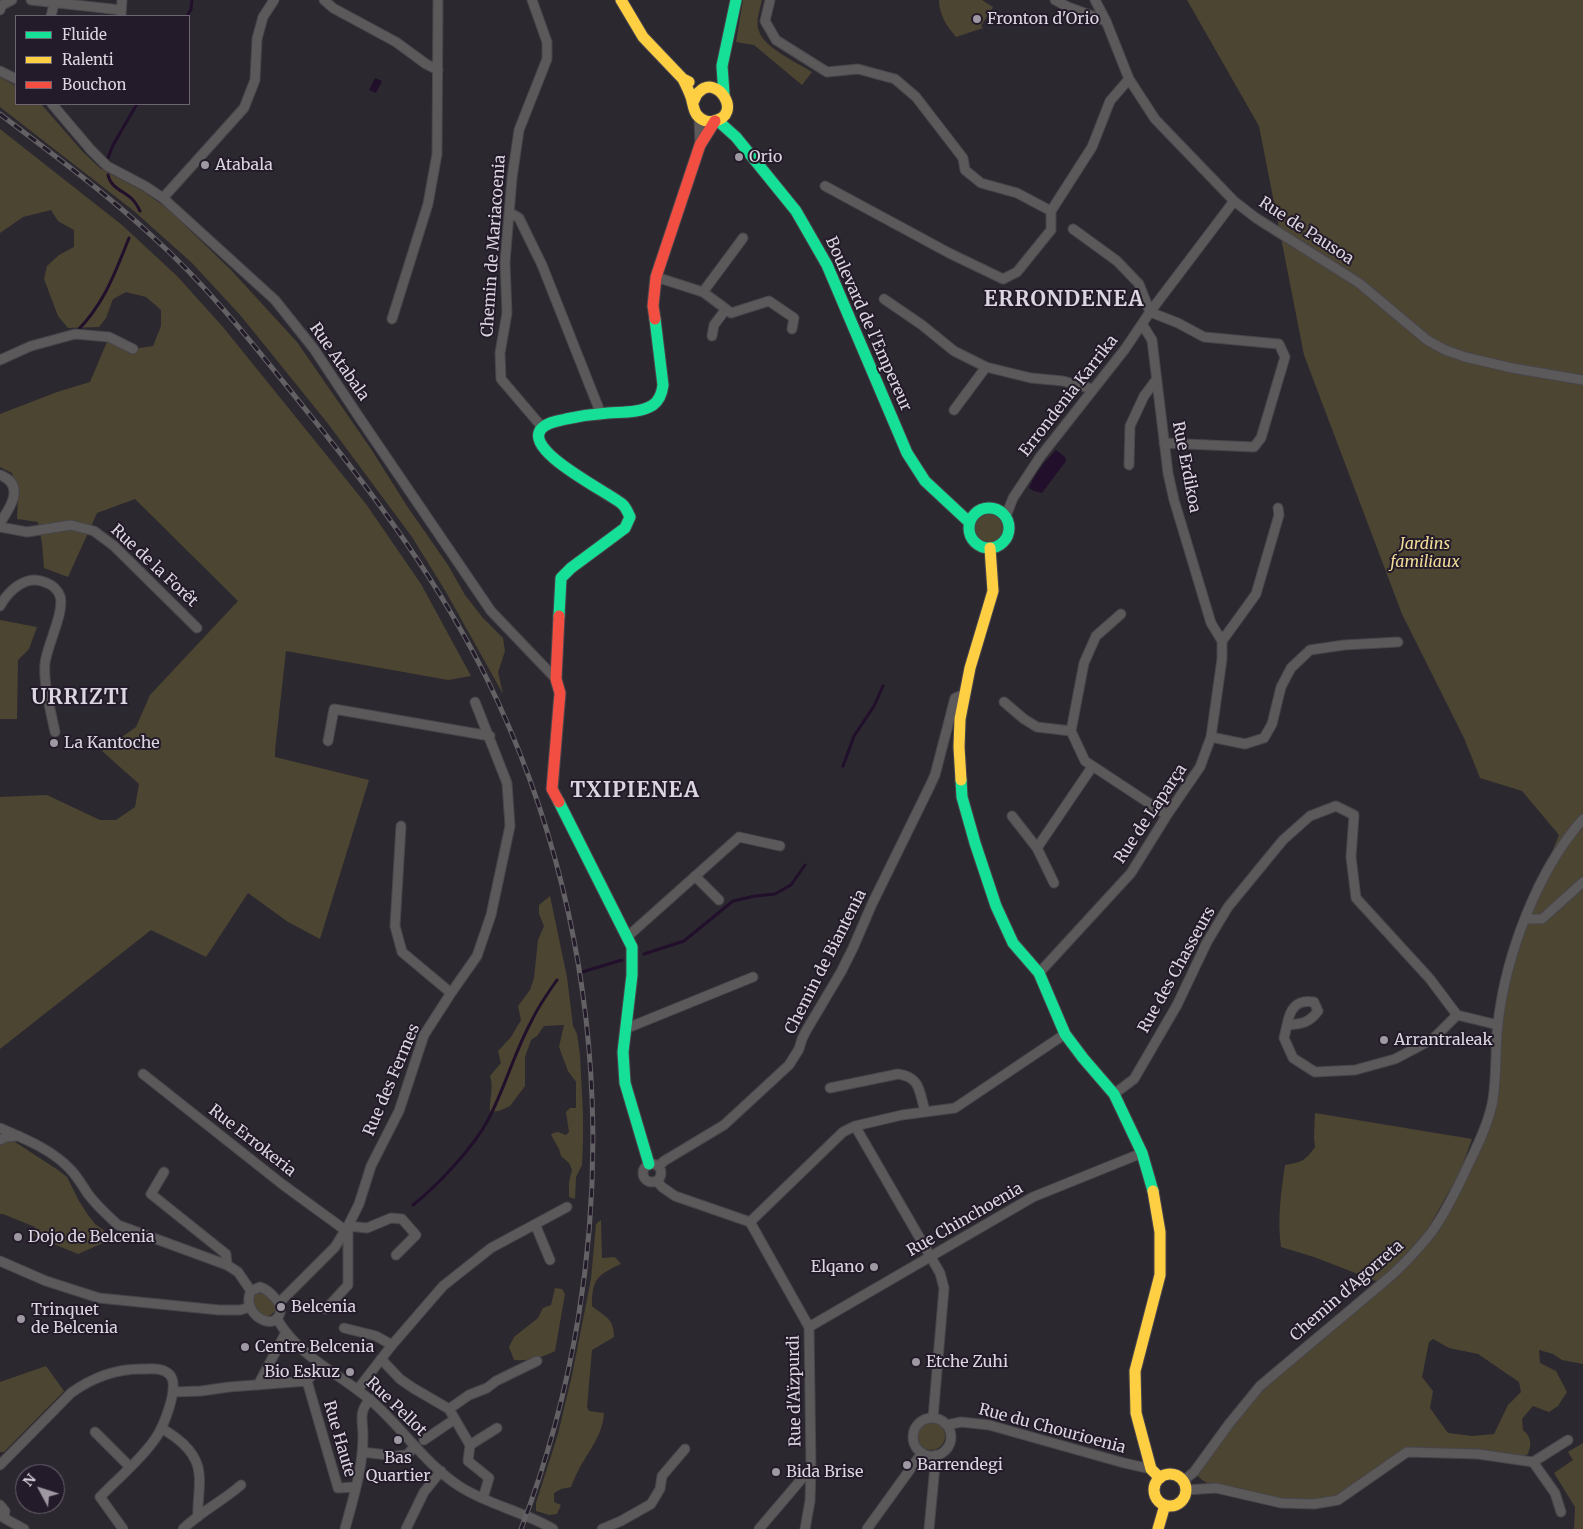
<!DOCTYPE html>
<meta charset="utf-8">
<style>
body{margin:0}
#map{position:relative;width:1583px;height:1529px;overflow:hidden;background:#2c2830;font-family:Merriweather,serif}
canvas{display:block}
.legend{position:absolute;left:15px;top:15px;width:175px;height:90px;box-sizing:border-box;background:#231b29;border:1px solid #6d6572;margin:0;padding:6px 9px;list-style:none;font-size:15px;color:#dbd5df}
.legend li{display:flex;align-items:center;gap:10px;height:25px}
.legend b{width:25px;border:1px solid #6d6572}
.north{position:absolute;left:15px;top:1464px;width:50px;height:50px;box-sizing:border-box;background:#231b29;border:1px solid #6d6572;border-radius:50%;rotate:310deg;font-size:14px;font-weight:700;line-height:20px;text-align:center;color:#dbd5df}
.north::after{content:'';display:block;margin:auto;width:18px;height:22px;background:#9e98a2;clip-path:polygon(50% 0,100% 100%,50% 72%,0 100%)}
</style>
<div id="map">
<canvas width="1583" height="1529"></canvas>
<ul class="legend">
<li><b style="height:6px;background:#16e098"></b>Fluide</li>
<li><b style="height:6px;background:#ffcf43"></b>Ralenti</li>
<li><b style="height:6px;background:#f24e42"></b>Bouchon</li>
</ul>
<div class="north">N</div>
</div>
<script>
const ctx = document.querySelector('canvas').getContext('2d');
ctx.lineJoin = 'round';
function fillPath(path, color) {
  ctx.fillStyle = color;
  ctx.fill(path, 'evenodd');
}
function stroke(path, color, width, dash) {
  ctx.strokeStyle = color;
  ctx.lineWidth = width;
  ctx.lineCap = dash ? 'butt' : 'round';
  ctx.setLineDash(dash || []);
  ctx.stroke(path);
}
function write(font, color, halo, rows, align = 'center') {
  ctx.font = font + ' Merriweather,serif';
  ctx.lineWidth = 4;
  ctx.setLineDash([]);
  ctx.textBaseline = 'middle';
  ctx.strokeStyle = halo;
  ctx.fillStyle = color;
  for (const [text, x, y, turn = 0] of rows) {
    ctx.save();
    ctx.translate(x, y);
    ctx.rotate((+turn || 0) * Math.PI / 180);
    ctx.textAlign = isNaN(turn) ? turn : align;
    if (halo) ctx.strokeText(text, 0, 0);
    ctx.fillText(text, 0, 0);
    ctx.restore();
  }
}
fillPath(new Path2D(`
 M743,0H762C760,9 755,22 759,31C764,48 798,63 812,72L802,85L754,45L736,42Z
 M939,0H982L993,7L981,26L983,28L956,37C947,26 939,15 939,0Z
 M1187,0H1583V1364L1562,1360L1553,1354L1539,1350L1540,1363L1556,1371L1567,1392L1558,1406L1549,1412L1533,1406L1522,1419L1523,1430C1531,1437 1532,1443 1528,1454L1515,1460L1407,1452L1338,1500L1281,1503L1216,1488L1202,1480L1194,1472L1260,1386L1381,1283L1314,1257L1281,1247C1277,1219 1281,1193 1285,1165C1302,1162 1305,1161 1315,1147L1314,1137L1315,1113L1472,1139L1459,1174L1426,1232L1384,1281L1411,1257L1453,1197L1493,1100L1498,1025L1525,919L1559,835L1522,791L1480,778L1464,738L1402,614L1304,355L1259,126ZM1433,1339L1449,1348L1478,1354L1519,1382L1521,1392L1508,1405L1494,1434L1472,1436L1448,1433L1430,1408L1433,1391L1422,1377L1429,1342Z
 M0,77L16,86V104H41L83,152L101,169L143,191L168,209L231,270L297,342L371,449L407,506L448,565L465,595L483,618L503,638L505,651L498,672L503,694L446,592L412,537L329,425L241,316L192,263L134,211L0,107Z
 M0,129L122,225L177,276L223,327L366,504L421,584L471,676L448,680L286,651L275,750V757L369,780L320,939L288,922L248,893L206,957L151,930L0,1049V797L47,795L100,820H116L135,807L139,784L102,751L136,727L150,695L238,601L135,499L97,513L68,577L44,568L42,543L38,522L17,519L18,495L12,473L0,467V414L57,392L90,382L109,337L133,349L153,346L161,326V310L146,297L126,292L113,299L106,318L99,327L68,328L58,316L44,279L47,266L59,255L74,247V230L58,221L51,210L23,217L0,233Z
 M969 528a20 20 0 1 1 40 0a20 20 0 1 1-40 0Z
 M0,620L37,627L29,649L18,660L17,719H0Z
 M550,896L567,977L573,1026L577,1034L580,1055L583,1115V1141L582,1165L576,1177L575,1199L569,1197V1182L572,1170L569,1163L561,1156L559,1149L551,1135L553,1133L558,1132L566,1135L569,1132L566,1112L570,1108H576V1082L568,1071L559,1047L564,1025L544,1026L537,1036L531,1040L525,1057V1086L510,1106L499,1111L490,1112C489,1099 494,1088 490,1076L501,1063L498,1051L511,1037L521,1020L518,1006L530,990L534,978L538,940L544,926L539,914V905Z
 M7,1141L15,1142L58,1170L67,1177L79,1201L88,1215L95,1224L106,1232L103,1243L78,1254L32,1235L35,1227L3,1214H0V1144Z
 M601,1220L602,1258L615,1257L621,1264C597,1275 592,1279 592,1306C605,1317 614,1318 614,1337L592,1350L587,1407L589,1411L604,1413C603,1434 589,1451 579,1469C576,1475 573,1481 571,1487L561,1489L554,1493V1502L561,1505L557,1514L549,1515L536,1511V1503L558,1434L572,1375L591,1279L596,1224Z
 M555,1288L562,1289L565,1294L555,1351C541,1358 530,1361 514,1360L509,1347L514,1337L538,1318L543,1308L551,1305Z
 M258,1293C268,1294 274,1301 276,1310L271,1315L265,1317C257,1312 252,1306 254,1295Z
 M46,1366L64,1391L4,1452H0V1382Z
 M917 1436a14 14 0 1 1 28 0a14 14 0 1 1-28 0Z
 M1583,1443V1529H1574L1575,1507L1554,1473L1573,1460L1568,1452Z`), '#4c4531');
fillPath(new Path2D(`
 M375,78L382,81L376,93L369,90Z
 M1056,450L1065,457L1066,461L1042,493L1034,491L1029,488L1033,479L1043,464Z`), '#210f2b');
stroke(new Path2D(`
 M187,16L191,9L192,0
 M108,158L113,145L137,104
 M108,175C111,189 125,191 133,200C136,203 138,207 140,211
 M77,331C104,304 115,273 129,238
 M843,766L854,736L874,706L883,686
 M644,954L684,941L733,901L755,896L775,894L791,885L805,865
 M582,972L622,960
 M413,1205C438,1185 473,1148 488,1120C505,1088 514,1053 531,1022C538,1007 547,994 557,980`), '#210f2b', 3);
const street = new Path2D(`
 M31,0L121,10
 M324,0L333,8L396,42L426,64L438,70
 M532,0L547,42V59L519,130L512,178L505,262L507,313L500,353L501,379L542,427
 M770,0L765,21L776,40L827,72L858,69L895,79L916,97L963,158L965,170L981,183L1017,193L1051,211L1092,147L1110,101L1129,79
 M1055,0L1068,7L1106,21
 M1095,0L1106,21L1129,79L1155,119L1234,201L1256,218L1359,283L1427,340L1445,350L1465,357L1512,368L1583,380
 M0,10L2,5L12,0
 M51,16L55,0
 M121,16L122,0
 M0,71L16,79
 M52,104L91,150L107,166L145,186L163,198L275,300L314,349L357,414L491,611L556,679
 M699,118L700,145
 M825,186L949,253L1003,279L1017,272L1051,230V211
 M163,198L244,108L255,80L257,39L263,17L274,0
 M509,214L514,215L519,218L542,265L599,409V415
 M1073,229L1117,261L1139,284L1150,312L1178,323L1204,337L1279,344L1285,357L1261,438L1254,447L1164,443
 M656,277L703,292
 M884,299L922,325L954,351L986,367L1031,378L1063,381L1093,389
 M726,309L703,292L743,238
 M392,319L428,204L437,154L438,0
 M1142,324L1152,340L1168,473L1174,500L1211,623L1222,641
 M712,336L714,325L726,309L731,313L769,301L794,318L792,329
 M0,360L31,346L75,334L109,337L133,349
 M954,410L986,367
 M1129,465L1130,426L1144,396L1156,380
 M0,475C26,485 10,508 0,523
 M1006,516L1013,498L1040,457L1125,349L1150,312L1234,201
 M0,527L27,532L71,525L94,531L114,546L197,628
 M0,606C9,590 27,573 47,583C52,585 58,590 60,596C65,612 47,645 45,663C43,683 51,712 55,732
 M1121,614L1096,636L1084,663L1071,731L1085,761L1167,815
 M1222,641L1256,594L1279,515L1278,508
 M1004,702L1024,719L1037,727L1071,731
 M1211,737L1245,744L1264,738L1272,724L1281,687L1291,668L1310,650L1344,645L1398,642
 M328,741L334,709L490,736
 M1012,816L1037,848L1054,883
 M401,826L395,926L402,952L451,993
 M1037,848L1092,767
 M695,876L719,900
 M1525,919H1542L1583,882
 M627,937L739,837L780,846
 M1039,973L1131,873L1167,815L1200,767L1211,737L1222,659V641
 M1287,1025C1290,1008 1297,999 1314,1002L1318,1011C1309,1023 1302,1024 1287,1025L1284,1038L1293,1058L1315,1072L1355,1070L1395,1059L1433,1039L1457,1015
 M625,1029L753,977
 M143,1074L282,1184L345,1230
 M830,1088L898,1074C921,1077 919,1092 925,1111
 M1114,1094L1134,1079L1177,1005L1207,942L1228,907L1283,840L1310,816L1336,806L1354,815L1351,857L1356,898L1430,979L1457,1015L1498,1025
 M855,1126L940,1273L944,1288L933,1418
 M0,1128C25,1139 51,1149 70,1169C77,1176 82,1185 88,1194C97,1206 107,1215 118,1225L227,1265L238,1272L251,1291
 M0,1140L6,1137L19,1136
 M643 1173a9 9 0 1 1 18 0a9 9 0 1 1-18 0Z
 M659,1166L664,1161L724,1125L789,1065L799,1049L802,1039L806,1031L841,972L853,948L872,904L927,792L935,775L955,698L964,694
 M164,1172L151,1194L226,1254L227,1265
 M657,1181L662,1187L675,1196L750,1222L809,1327L811,1468L810,1501L805,1529
 M750,1222L843,1132L855,1126L902,1115L955,1108L1065,1034
 M535,1224L550,1260
 M0,1261L46,1281L99,1298L219,1310H240L250,1307
 M260,1287C269,1290 277,1299 281,1307C279,1338 239,1313 251,1291Z
 M279,1303L335,1247L348,1226L359,1204L371,1166L399,1111L424,1035L451,993L477,956L491,915L510,826L507,783L475,702
 M326,1309L348,1285V1226L367,1228L391,1218L402,1219L416,1235L396,1255
 M277,1319C301,1360 344,1375 377,1406C405,1432 427,1465 459,1486C488,1505 523,1511 553,1529
 M809,1327L1033,1197L1142,1153
 M344,1328L376,1336L392,1345
 M381,1359L400,1379L413,1388L449,1409L470,1445L468,1461L489,1478L483,1498
 M307,1381L338,1488L356,1487
 M258,1385L285,1334
 M358,1389L392,1345L443,1286L491,1248L567,1207
 M173,1392L201,1391L229,1387L307,1381L320,1365
 M449,1409L469,1395L487,1388L496,1381L537,1361
 M913 1437a19 19 0 1 1 38 0a19 19 0 1 1-38 0Z
 M947,1425L961,1422L989,1425L1124,1463L1151,1469
 M161,1428C177,1437 197,1452 199,1473C201,1487 197,1502 198,1517
 M95,1432L130,1467
 M424,1440L455,1419
 M470,1445L497,1428
 M362,1452L396,1456L407,1455L415,1446
 M1533,1462L1555,1493L1561,1512
 M0,1465L71,1393C93,1377 115,1369 141,1369C151,1369 163,1367 170,1375C180,1387 163,1428 155,1439C140,1461 118,1478 100,1497L123,1529
 M1183,1481L1194,1472L1229,1424L1260,1386L1392,1275C1406,1262 1419,1248 1431,1233C1446,1212 1458,1187 1469,1163C1478,1145 1490,1120 1493,1099C1497,1074 1495,1048 1498,1023C1506,955 1537,871 1583,819
 M1186,1490L1216,1488L1281,1503L1314,1504L1338,1500L1407,1452L1478,1454L1533,1462L1568,1440
 M0,1505L5,1511L4,1518L24,1529
 M183,1529C200,1512 223,1501 241,1485
 M345,1529C353,1499 363,1468 363,1436C363,1420 358,1413 370,1399
 M406,1529L424,1492L441,1471
 M602,1529L621,1521L651,1504L660,1489L662,1476L685,1449
 M759,1529L811,1468
 M867,1529L922,1453
 M929,1529L936,1455`);
const fast = new Path2D(`
 M724,94L722,66L736,0
 M717,120L736,137L796,211L827,265L907,453L925,481L969,522
 M969 528a20 20 0 1 1 40 0a20 20 0 1 1-40 0Z
 M559,616L561,578L571,568L625,528L630,517C628,513 626,507 622,504C610,493 520,450 542,428C548,422 558,421 566,419C580,416 594,414 608,413C623,412 640,413 653,405C660,400 662,393 663,385L655,319
 M961,780L962,797L975,843L996,906L1013,943L1039,973L1065,1034L1083,1058L1114,1094L1142,1153L1153,1191
 M559,802L632,947V975L623,1052L625,1083L649,1164`);
const slow = new Path2D(`
 M621,0L643,37L683,79L689,82
 M683,79C686,85 689,91 691,97C693,103 693,110 697,115C701,120 708,123 714,121C744,115 717,73 699,92C696,94 695,99 693,102
 M961,780L959,747L960,719L970,668L993,591L990,548
 M1153,1191L1160,1232V1275L1135,1371L1136,1413L1151,1469L1160,1478
 M1154 1490a16 16 0 1 1 32 0a16 16 0 1 1-32 0Z
 M1158,1529L1165,1505`);
const jam = new Path2D(`
 M655,319L653,306L656,277L700,145L715,121
 M559,802L552,789L560,693L556,679L559,616`);
stroke(street, '#48454b', 11);
stroke(fast, '#48454b', 13);
stroke(slow, '#48454b', 13);
stroke(jam, '#48454b', 13);
stroke(street, '#5b5959', 9);
stroke(fast, '#16e098', 11);
stroke(slow, '#ffcf43', 11);
stroke(jam, '#f24e42', 11);
const rail = new Path2D(`
 M0,114C52,154 105,192 153,237C212,290 260,353 310,415C376,497 440,584 487,679C617,944 626,1255 521,1529`);
stroke(rail, '#636164', 5);
stroke(rail, '#231b29', 3, [9]);
for (const [x, y, r, color] of [
 [977,19,5,"#9e98a2"],
 [739,157,5,"#9e98a2"],
 [205,165,5,"#9e98a2"],
 [54,743,5,"#9e98a2"],
 [1384,1040,5,"#9e98a2"],
 [18,1237,5,"#9e98a2"],
 [874,1267,5,"#9e98a2"],
 [281,1307,5,"#9e98a2"],
 [21,1319,5,"#9e98a2"],
 [245,1347,5,"#9e98a2"],
 [916,1362,5,"#9e98a2"],
 [350,1372,5,"#9e98a2"],
 [398,1440,5,"#9e98a2"],
 [907,1465,5,"#9e98a2"],
 [776,1472,5,"#9e98a2"]
]) {
  const dot = new Path2D();
  dot.arc(x, y, r, 0, 2 * Math.PI);
  ctx.fillStyle = color;
  ctx.fill(dot);
  stroke(dot, '#231b29', 2);
}
write('16px', '#dbd5df', '#231b29', [
 ["Fronton d'Orio",987,19],
 ["Orio",749,157],
 ["Atabala",215,165],
 ["La Kantoche",64,743],
 ["Arrantraleak",1394,1040],
 ["Dojo de Belcenia",28,1237],
 ["Elqano",864,1267,"right"],
 ["Belcenia",291,1307],
 ["Trinquet",31,1310],
 ["de Belcenia",31,1328],
 ["Centre Belcenia",255,1347],
 ["Etche Zuhi",926,1362],
 ["Bio Eskuz",340,1372,"right"],
 ["Bas",398,1458,"center"],
 ["Quartier",398,1476,"center"],
 ["Barrendegi",917,1465],
 ["Bida Brise",786,1472]
], 'left');
write('16px', '#dbd5df', '#231b29', [
 ["Rue de Pausoa",1306,231,33],
 ["Chemin de Mariacoenia",494,246,-86],
 ["Boulevard de l'Empereur",868,324,66],
 ["Rue Atabala",339,362,55],
 ["Errondenia Karrika",1069,396,-52],
 ["Rue Erdikoa",1186,467,79],
 ["Rue de la Forêt",154,566,43],
 ["Rue de Laparça",1151,814,-56],
 ["Chemin de Biantenia",826,962,-63],
 ["Rue des Chasseurs",1177,970,-61],
 ["Rue des Fermes",392,1080,-67],
 ["Rue Errokeria",252,1141,38],
 ["Rue Chinchoenia",965,1220,-30],
 ["Chemin d'Agorreta",1347,1291,-41],
 ["Rue d'Aïzpurdi",795,1391,-91],
 ["Rue Pellot",396,1407,44],
 ["Rue du Chourioenia",1052,1429,15],
 ["Rue Haute",339,1439,74]
]);
write('italic 16px', '#f0dc97', '#231b29', [
 ["Jardins",1425,544],
 ["familiaux",1425,562]
]);
ctx.letterSpacing = '1px';
write('bold 21px', '#dbd5df', '#231b29', [
 ["ERRONDENEA",1064,300],
 ["URRIZTI",80,698],
 ["TXIPIENEA",635,791]
]);
ctx.letterSpacing = '0px';
</script>
